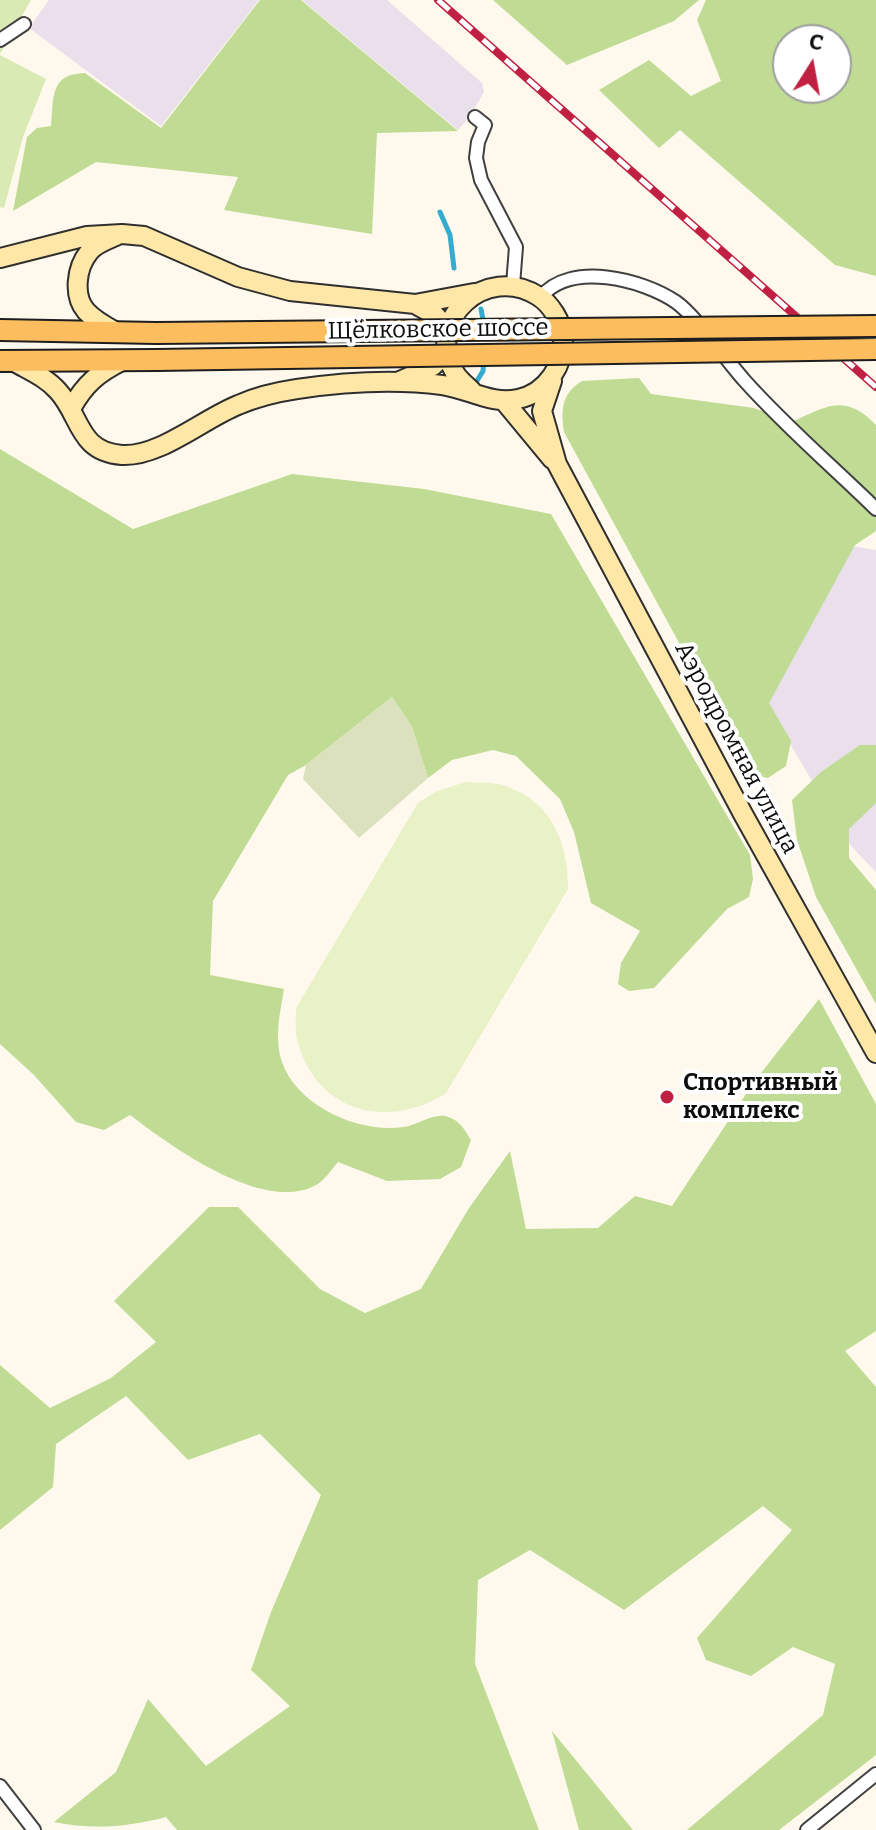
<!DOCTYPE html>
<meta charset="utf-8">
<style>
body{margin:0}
#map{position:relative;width:876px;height:1830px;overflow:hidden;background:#fff8ec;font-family:Bitter,serif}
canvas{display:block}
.north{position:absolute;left:772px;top:24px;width:80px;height:80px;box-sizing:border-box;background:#fff;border:2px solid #9e9e9e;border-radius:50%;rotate:11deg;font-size:22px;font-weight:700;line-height:32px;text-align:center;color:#0d0d0d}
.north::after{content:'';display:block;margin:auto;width:28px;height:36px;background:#c02142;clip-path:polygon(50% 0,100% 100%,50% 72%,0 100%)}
</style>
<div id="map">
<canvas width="876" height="1830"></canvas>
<div class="north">С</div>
</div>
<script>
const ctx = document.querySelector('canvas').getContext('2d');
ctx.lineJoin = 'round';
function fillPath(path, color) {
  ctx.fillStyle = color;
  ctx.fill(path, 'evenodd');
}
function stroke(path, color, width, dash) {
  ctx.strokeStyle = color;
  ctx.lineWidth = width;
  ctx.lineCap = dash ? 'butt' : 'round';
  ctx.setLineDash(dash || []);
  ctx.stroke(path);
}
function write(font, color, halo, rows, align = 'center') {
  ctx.font = font + ' Bitter,serif';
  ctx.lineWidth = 8;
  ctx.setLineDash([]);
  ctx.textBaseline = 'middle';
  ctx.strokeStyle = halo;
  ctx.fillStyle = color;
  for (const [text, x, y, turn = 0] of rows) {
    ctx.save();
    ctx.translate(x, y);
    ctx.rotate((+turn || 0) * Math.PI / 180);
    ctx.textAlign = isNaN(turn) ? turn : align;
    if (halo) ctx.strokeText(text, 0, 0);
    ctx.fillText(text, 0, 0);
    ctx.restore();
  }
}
fillPath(new Path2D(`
 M49,0H259L161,126L29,28Z
 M302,0H387L482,83L484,92L470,116L458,130Z
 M852,546L876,550V872L851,846L766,704Z`), '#e9e0ec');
fillPath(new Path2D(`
 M0,0H31L0,54Z
 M0,55L46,79L23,137L4,208L0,207Z`), '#d9eab5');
fillPath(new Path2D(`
 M260,0H301L458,131L377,133L372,234L224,210L238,177L96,162L13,211L27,137L37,128L51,126C54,98 49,74 85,73L161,128Z
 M493,0H699L674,21L567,65Z
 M706,0H876V276L835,265L680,130L659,148L599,90L649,60L691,96L721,81L697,20ZM788,40H836V88H788Z
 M639,378L651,394L754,408L792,422C827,406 845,393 876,425V531L855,545L769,703L791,741L786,766L768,778L757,776L749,771L564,432C561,410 561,394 582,381Z
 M0,449L133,529L292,474L424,489L551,514L750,855L753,879L749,897L727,909L654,988L629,991L618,984L621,963L640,931L591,903L574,832L560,799L516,756L493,750L452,760L428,778L412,727L392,697L306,765L288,775L213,901L210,975L284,989C280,1013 274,1038 282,1062C297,1106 359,1134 404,1127C417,1125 432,1114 445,1116C459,1119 464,1129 471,1140L461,1167L440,1179L387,1181L338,1162C332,1169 324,1181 316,1185C263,1214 171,1146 130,1115L104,1130L76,1122L33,1074L0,1044Z
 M860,745H876V803L849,829V858L876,890V1004L816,897L797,840L792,800L821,772Z
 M819,999L876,1104V1331L845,1351L876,1387V1755L779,1830H687L823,1715L835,1664L793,1647L751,1676L706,1660L697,1638L792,1530L763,1506L624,1610L530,1550L478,1580L475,1664L539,1830H177L166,1817C128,1827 92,1830 54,1822L116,1772L148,1699L206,1766L290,1706L251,1670L271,1612L321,1495L260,1434L188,1460L126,1396L56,1444L53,1487L0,1530V1365L50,1408L111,1378L156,1342L114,1301L209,1207H238L320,1289L365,1313L421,1289L469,1208L510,1151L526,1229L598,1228L635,1196L672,1206L754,1082Z
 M552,1731L633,1830H579Z`), '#bfdb94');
fillPath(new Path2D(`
 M392,697L412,727L428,778L359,838L303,779L306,765Z`), '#dbe1bd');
fillPath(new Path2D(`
 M466,782C476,783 488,782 498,784C550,797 568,840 568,889L446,1093C387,1131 315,1112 297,1039C295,1029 296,1018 296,1008L418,803L437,791Z`), '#e9f1c7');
stroke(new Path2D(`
 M440,212L450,235L454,268
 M481,309L484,325
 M475,384L483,371L484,359`), '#35abd0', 5);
const street = new Path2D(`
 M0,40L24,24
 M475,117L485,125L478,142L476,158L481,180L516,247L513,285
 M541,297C570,261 642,279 676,302C696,316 726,360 744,380C785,426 832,466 876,509
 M0,1786L34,1830
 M807,1830L876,1774`);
const secondary = new Path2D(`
 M116,236C107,240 95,244 89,252C76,268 73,296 86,311C95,321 107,327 118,333
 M0,258L87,236L122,234L144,236L238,277L290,291L415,304L474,293
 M415,304L435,315L448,329
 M13,361C28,370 46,377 58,391C81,416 78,452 122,455C160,457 203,419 238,405C256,397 277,392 297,389C344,382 395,379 442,385C469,389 492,405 518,399C547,393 565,364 563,336C561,321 551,304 538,296C486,263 423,320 455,373C459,380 466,385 472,391
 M400,381L433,366L447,352
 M552,381L542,411L557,464L743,814L876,1053
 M504,401L552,459
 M72,407C85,384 98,373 122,361`);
const primary = new Path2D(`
 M0,330L156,333
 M0,361L156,360`);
stroke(street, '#404040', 16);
stroke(secondary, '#2f2f2f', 22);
stroke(primary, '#1e1e1e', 24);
stroke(street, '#fff', 12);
stroke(secondary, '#ffe7a7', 18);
stroke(primary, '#fcbd5f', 20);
const rail = new Path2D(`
 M438,0L876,387`);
stroke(rail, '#c02142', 8);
stroke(rail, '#fff', 5, [15]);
const primaryBridge = new Path2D(`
 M156,333L876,326
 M156,360L876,349`);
stroke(primaryBridge, '#1e1e1e', 24, []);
stroke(primaryBridge, '#fcbd5f', 20);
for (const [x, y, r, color] of [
 [667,1097,8,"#c02142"]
]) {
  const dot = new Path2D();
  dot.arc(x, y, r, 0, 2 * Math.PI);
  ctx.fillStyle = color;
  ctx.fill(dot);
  stroke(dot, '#fff', 3);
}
write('24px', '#0d0d0d', '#fff', [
 ["Щёлковское шоссе",438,330,-1],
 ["Аэродромная улица",736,748,62]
]);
write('bold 24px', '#0d0d0d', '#fff', [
 ["Спортивный",683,1083],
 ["комплекс",683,1111]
], 'left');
</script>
